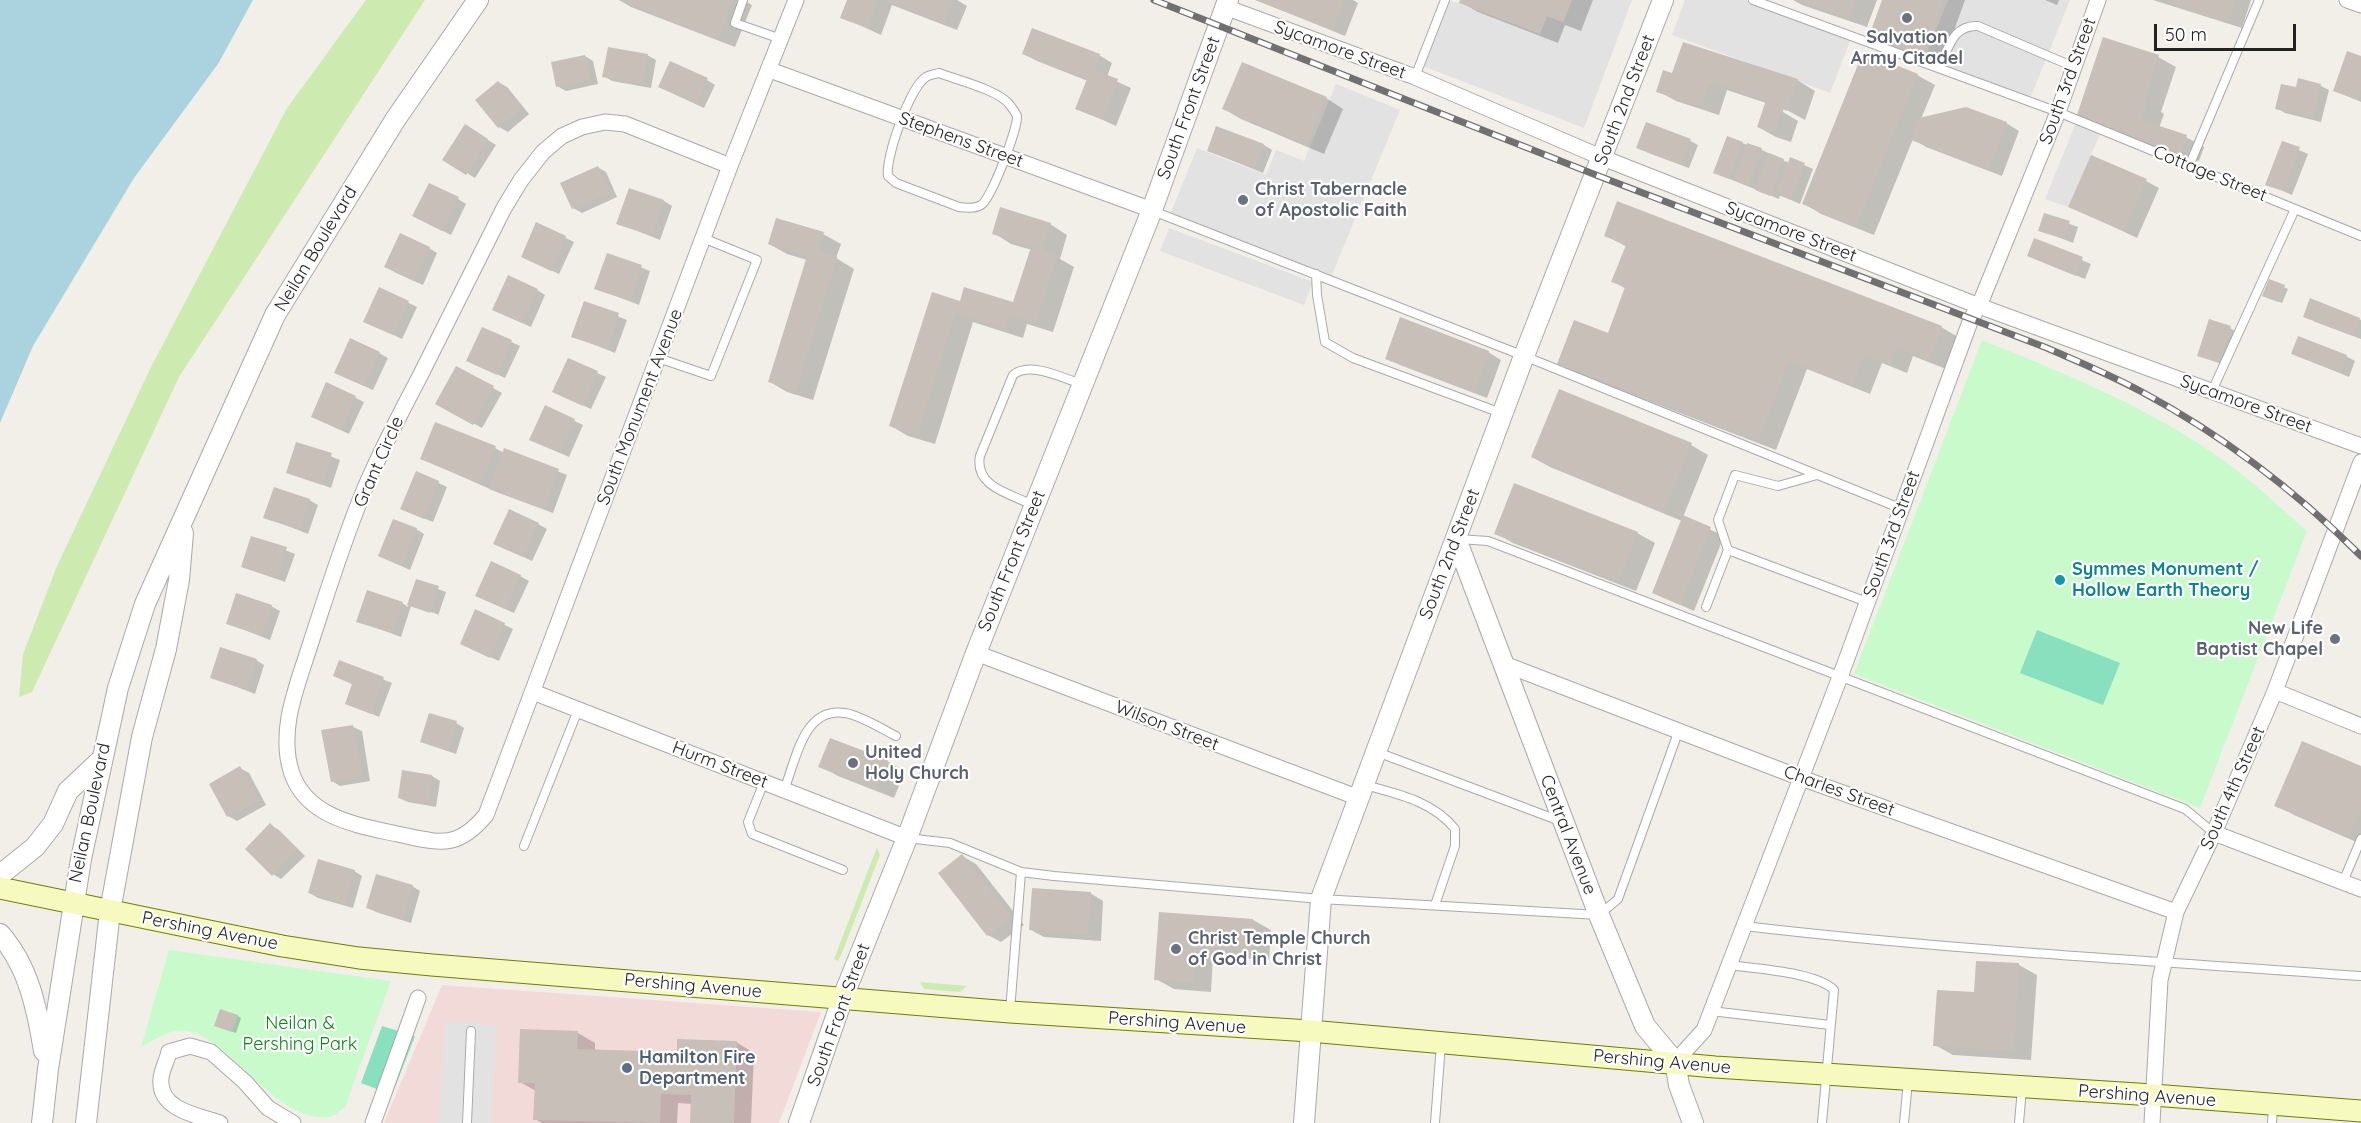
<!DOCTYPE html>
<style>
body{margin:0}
#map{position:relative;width:2361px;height:1123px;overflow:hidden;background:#f2efe9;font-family:Quicksand,sans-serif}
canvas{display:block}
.scale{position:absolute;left:2154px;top:24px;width:142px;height:27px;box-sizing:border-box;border:3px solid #222;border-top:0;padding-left:8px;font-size:18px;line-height:21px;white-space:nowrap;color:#222;-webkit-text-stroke:4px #fff;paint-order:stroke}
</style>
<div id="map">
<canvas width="2361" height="1123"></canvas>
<div class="scale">50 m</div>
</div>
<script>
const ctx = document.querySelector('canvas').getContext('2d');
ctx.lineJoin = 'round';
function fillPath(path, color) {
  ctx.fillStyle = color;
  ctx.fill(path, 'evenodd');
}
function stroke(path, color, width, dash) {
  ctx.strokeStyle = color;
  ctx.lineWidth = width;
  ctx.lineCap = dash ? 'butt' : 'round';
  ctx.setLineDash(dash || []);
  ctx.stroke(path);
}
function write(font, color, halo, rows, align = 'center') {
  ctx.font = font + ' Quicksand,sans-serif';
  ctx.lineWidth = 4.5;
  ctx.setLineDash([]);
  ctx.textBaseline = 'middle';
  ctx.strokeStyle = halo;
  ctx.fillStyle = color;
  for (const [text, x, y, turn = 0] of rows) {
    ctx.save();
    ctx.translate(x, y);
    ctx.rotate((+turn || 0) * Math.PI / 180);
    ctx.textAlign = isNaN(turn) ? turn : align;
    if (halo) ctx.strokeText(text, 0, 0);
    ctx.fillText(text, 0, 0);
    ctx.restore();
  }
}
fillPath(new Path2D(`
 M442,985L821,1012L779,1123H384Z`), '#f2dad9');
fillPath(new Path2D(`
 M366,0H425L179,377L32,692L19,697L23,654L57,566L151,367L287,108Z
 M877,847L880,855L842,953L838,961L834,959Z
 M920,982L967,986L960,992L924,989Z`), '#cdebb0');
fillPath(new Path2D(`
 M1982,340C2066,374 2153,409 2227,463C2255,483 2281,509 2307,531L2200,808L1854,674Z
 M169,950L391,981L345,1107C341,1110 335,1115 330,1117C268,1123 224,1022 175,1031C164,1033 151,1042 141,1047Z`), '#c8facc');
fillPath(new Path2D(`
 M2037,630L2120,663L2103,705L2020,673Z
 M382,1026L415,1036L392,1095L361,1083Z`), '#88e0be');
fillPath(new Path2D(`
 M1445,0L1459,3L1540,34L1547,16L1563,22L1572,0H1632L1584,128L1420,65Z
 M1685,0H1753L1852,36L1830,93L1672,35Z
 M1948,0H2070L2029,101L1923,63Z
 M1336,84L1400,110L1329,282L1169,217L1197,148L1266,175L1276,150L1304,161Z
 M2077,120L2102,130L2068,207L2045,199Z
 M1169,228L1313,282L1304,305L1160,251Z
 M445,1022L497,1025L491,1123H438Z`), '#e2e2e2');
fillPath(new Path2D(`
 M0,0H253L218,64L134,178L33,346L0,423Z`), '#aad3df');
fillPath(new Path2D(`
 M619,0H743L752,5L735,47L631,7Z
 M848,0H957L967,6L957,30L892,5L881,35L842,17Z
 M1256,0H1353L1358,3L1345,36Z
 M1461,0H1593L1581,31L1565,25L1558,43L1478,12L1461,2Z
 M1793,0H1877L1867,27L1802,5Z
 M1883,0H1965L1942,64L1888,45L1871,35Z
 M2045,0H2059L2057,5Z
 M2153,0H2251L2242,28Z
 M1024,54L1099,55L1112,63L1107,77L1131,88L1116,126L1077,108L1088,81L1037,61Z
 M647,55L656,60L651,88L612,81L604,76Z
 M585,56L593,61L598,84L566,91L557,86Z
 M2158,57L2176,67L2161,112L2164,114L2159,128L2186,137L2204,147L2199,161L2095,128Z
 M2361,57V102L2335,90Z
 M1673,75L1797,80L1815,91L1805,120L1783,108V112L1798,121L1791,142L1776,137L1758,127L1766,103L1727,90L1719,115L1676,101L1658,91Z
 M1917,75L1935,85L1921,119L2006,123L2019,131L2002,176L1926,147L1913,139L1874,235L1821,214L1803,203Z
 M707,80L715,85L704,108L668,91Z
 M2299,80L2321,86L2329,90L2321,122L2285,113L2277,108L2297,89Z
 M498,82L507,87L529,114L508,132L499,127Z
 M1326,98L1343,109L1324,154L1241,119L1224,109Z
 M465,126L496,145L475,178L444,159Z
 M1690,141L1698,145L1689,168L1646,152Z
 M1742,143L1762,150L1789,163L1791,159L1813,169L1800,204L1780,195L1779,199L1715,173Z
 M2283,143L2308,154L2292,195L2267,184Z
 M1264,145L1272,150L1263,173L1209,151Z
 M597,167L606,172L617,197L582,213L573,208Z
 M2146,181L2159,188L2137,238L2070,206Z
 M458,199L466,204L451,235L423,221Z
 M664,201L672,206L660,240L618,223Z
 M2045,215L2078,227L2073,243L2040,230Z
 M537,224L574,242L559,274L531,261Z
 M1050,224L1067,235L1060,259L1074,267L1053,332L1027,324L1023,338L973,322L935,444L908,436L891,426L933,294L961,303L1014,304L1032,250L1011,244L994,233Z
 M823,234L841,244L836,258L854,269L813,400L787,392L770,382L807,260L787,254L769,244Z
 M1605,235L1941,327L1958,337L1946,369L1913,356L1907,373L1882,363L1870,394L1807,369L1776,450L1576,373L1559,363L1609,335L1626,289L1613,281L1627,247Z
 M2035,240L2091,264L2085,279L2028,256Z
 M429,248L437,253L423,285L394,272Z
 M608,254L650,271L639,305L596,288Z
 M2270,281L2288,289L2282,303L2267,297Z
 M380,289L417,307L402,339L374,326Z
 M537,290L545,295L531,327L502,314Z
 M585,303L627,320L615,353L573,336Z
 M2359,319L2361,320V339L2313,321Z
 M2230,328L2238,333L2227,366L2199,355Z
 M483,329L520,346L505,378L477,365Z
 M1488,352L1501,360L1487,398L1400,365L1387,358Z
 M379,353L388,358L373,390L344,377Z
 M2292,353L2346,356L2355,361L2349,377Z
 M569,360L606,377L591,409L563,396Z
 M457,368L502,393L482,428L437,403Z
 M327,384L364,402L349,434L321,421Z
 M546,407L583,425L569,457L540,444Z
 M297,443L340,460L331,488L288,472Z
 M1691,445L1708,455L1683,517L1724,536L1694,611L1654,593L1682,521L1550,467L1532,457Z
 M495,448L504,453L505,450L567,475L553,513L499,493L422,459Z
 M417,473L447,487L433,522L411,513Z
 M309,500L318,505L308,534L265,517Z
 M538,524L547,529L532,561L504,548Z
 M416,529L424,534L410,570L380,556Z
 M1496,533H1637L1655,543L1636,591L1513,543Z
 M252,537L295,554L285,582L242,566Z
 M520,576L529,581L514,613L485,600Z
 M416,581L446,592L438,616L437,614L411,606L401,637L358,621L402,603L408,607Z
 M271,606L280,611L270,640L227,623Z
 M476,611L513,629L499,661L470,648Z
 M256,660L264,665L255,694L212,677Z
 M340,662L392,683L379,717L347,703L354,685L335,676Z
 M456,723L464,728L456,754L422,742Z
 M353,727L362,731L370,781L340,786L332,781Z
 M887,761L905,771L894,798L838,776L820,766Z
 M240,768L249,773L266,805L237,821L228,816Z
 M2361,768V844L2294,815L2276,805Z
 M432,776L440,781L436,807L408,802L399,798Z
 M270,825L279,830L305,856L281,879L273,874Z
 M962,856L976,864L1024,925L1001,942L988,935Z
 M354,871L362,876L353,908L318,898L310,893Z
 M412,886L420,891L411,923L376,912L368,908Z
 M1090,893L1103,901L1101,941L1044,937L1031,930Z
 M1161,914L1253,920L1271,930L1269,960L1213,956L1211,992L1174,989L1156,979Z
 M1977,962L2019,965L2037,975L2031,1060L1953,1055L1935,1045L1975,994Z
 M238,1016L241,1018L236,1033L219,1027Z
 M578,1033L595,1043V1051L678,1054L736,1042L754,1053L751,1123H692L693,1104L678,1103L677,1123H542L535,1119L536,1091L520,1082Z`), '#0003');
fillPath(new Path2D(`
 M619,0H733L718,39Z
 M847,0H878L867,28L840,18Z
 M883,0H953L944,23Z
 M1255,0H1344L1332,30Z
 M1460,0H1572L1563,22L1547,16L1540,34L1459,3Z
 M1797,0H1856L1850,18Z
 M1882,0H1944L1925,56L1869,36Z
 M2161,0H2235L2228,22Z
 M1032,28L1100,54L1094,70L1118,79L1103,120L1075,109L1087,79L1022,54Z
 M2103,37L2159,55L2144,102H2147L2141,120L2187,135L2181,153L2076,118Z
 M1683,42L1798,79L1787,111L1782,109L1774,133L1757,127L1766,100L1709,82L1701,106L1656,92L1663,70L1672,73Z
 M608,47L648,54L642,84L602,77Z
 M2347,51L2361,56V88L2357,100L2333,91Z
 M1863,52L1918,74L1856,226L1802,204Z
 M585,55L590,80L556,87L551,62Z
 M670,61L708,78L696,104L658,87Z
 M1242,62L1327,97L1307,145L1222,109Z
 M2298,78L2321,84L2313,118L2275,109L2281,84L2296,87Z
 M498,81L522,108L498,128L475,100Z
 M1966,107L2007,122L1989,169L1911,140L1919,118Z
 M1646,122L1691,139L1681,165L1636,148Z
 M465,124L488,139L466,175L442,160Z
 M1216,126L1264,144L1255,169L1207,151Z
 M1727,136L1743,142L1729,179L1713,173Z
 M2282,141L2300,147L2283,191L2265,185Z
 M1747,143L1762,148L1749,185L1733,180Z
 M1769,153L1784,159L1770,196L1755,190Z
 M2091,155L2147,179L2123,231L2068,207Z
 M1790,157L1805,163L1791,200L1776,194Z
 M598,166L610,192L572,209L560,183Z
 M429,183L459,197L442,231L412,216Z
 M629,188L664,200L652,236L616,224Z
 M1617,201L1942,326L1929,360L1896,347L1889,364L1864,355L1852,385L1789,361L1758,441L1557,364L1574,320L1608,333L1625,287L1611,282L1626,245L1604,236Z
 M1000,207L1051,223L1042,251L1057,255L1036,323L1010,315L1005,329L955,313L917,435L889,426L932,292L960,301L964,287L1013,302L1031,247L992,234Z
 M2044,213L2070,221L2064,239L2038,231Z
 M776,218L824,232L818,251L837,257L796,391L768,382L807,256L768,244Z
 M536,222L566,236L551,271L521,257Z
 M400,233L430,247L414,281L384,267Z
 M2034,238L2083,257L2076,276L2027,256Z
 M607,253L642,265L630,301L594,289Z
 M508,275L538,289L522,323L492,310Z
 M2269,279L2285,285L2278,302L2262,296Z
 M379,287L409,301L393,335L363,322Z
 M2310,298L2360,318L2353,336L2303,317Z
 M584,301L619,313L607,349L571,337Z
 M1400,317L1489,351L1474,392L1385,359Z
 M2209,319L2231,326L2219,363L2197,356Z
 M482,327L512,340L497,375L466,361Z
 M2298,336L2347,355L2340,373L2291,354Z
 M350,338L380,352L364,386L334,373Z
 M568,358L598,371L583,406L552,392Z
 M456,366L494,386L473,425L435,404Z
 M326,382L356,396L341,430L311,417Z
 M1559,389L1692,443L1663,512L1531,457Z
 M545,405L575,419L560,453L529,440Z
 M435,422L496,446L481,484L420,459Z
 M296,442L332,453L322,485L286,473Z
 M504,448L559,469L544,509L489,489Z
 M416,471L439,481L424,519L400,509Z
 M1514,483L1638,532L1618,582L1494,534Z
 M274,487L310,499L300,530L263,518Z
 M509,509L539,523L523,557L493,544Z
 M1683,515L1711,527L1680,605L1652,593Z
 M393,519L417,528L401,566L378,556Z
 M251,536L287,547L277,579L241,567Z
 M491,561L521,575L505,609L475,596Z
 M416,579L439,586L430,613L407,605Z
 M367,590L403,602L392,633L356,622Z
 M236,593L272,605L262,636L226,624Z
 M475,609L505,623L490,658L460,644Z
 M220,647L257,659L246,690L210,678Z
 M339,660L384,677L371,714L345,704L352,684L333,676Z
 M429,713L457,721L448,751L420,742Z
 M353,725L362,777L331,782L321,730Z
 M830,738L888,760L876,789L818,767Z
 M2302,741L2361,766V808L2349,837L2274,806Z
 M240,766L259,800L227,817L209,784Z
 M402,770L432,775L428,803L398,798Z
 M270,823L297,850L272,876L245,849Z
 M962,854L1011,917L987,936L938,873Z
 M318,859L355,870L345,904L308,893Z
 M376,874L413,885L403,919L366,908Z
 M1032,888L1091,892L1088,934L1029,930Z
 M1159,912L1253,919L1251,951L1196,947L1194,982L1154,980Z
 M1976,961L2019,963L2014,1051L1933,1046L1937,990L1974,992Z
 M220,1009L238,1015L232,1032L214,1026Z
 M520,1029L578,1031L577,1049L677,1052V1039L737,1041L734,1123H690L691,1095L661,1094L660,1123L533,1120L535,1083H518Z`), '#c7bfb8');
const service = new Path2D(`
 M743,0L735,23L781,39
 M1753,0L2058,112L2361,236
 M1939,68C1949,48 1952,25 1978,26L2074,67
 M939,73C957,80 999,90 1010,105C1012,108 1016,113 1017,116C1018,128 991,200 981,205C975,209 966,208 959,207L896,183L888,176C885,158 910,87 926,77C929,75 935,74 939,73Z
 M1415,77L1445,0
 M2189,166L2259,0
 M1153,211L1524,356L1902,509
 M1316,274L1317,295L1325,342L1353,358L1501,413
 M658,358L711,376L757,260L703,238
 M2212,391L2295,209
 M1033,505C1011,494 974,487 980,456L1013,375C1030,361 1063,378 1081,384
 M1458,539L1488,541L2185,809L2214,833
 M1728,550L1718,520L1735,475L1778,486L1817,475
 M1706,607L1728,550L1867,602
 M1377,752L1560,821
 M764,782L748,822L752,834L843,870
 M1365,785C1397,794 1433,801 1455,829V846L1435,905
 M784,790C796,761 803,706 845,713C860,715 882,729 896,736
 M907,838L950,843L1021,872L1054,876L1321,899L1599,915L1618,899L1679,730
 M524,846L578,710
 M2343,882L2361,839
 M1744,926C1949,950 2155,961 2361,976
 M1729,965C1756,969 1816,972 1834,990L1822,1123
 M1010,1011L1021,872
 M1711,1011L1830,1025
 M467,1123L471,1031
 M1435,1123L1441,1044
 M1904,1123L1908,1081
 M2019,1123L2022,1088
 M2272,1123L2273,1107`);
const minor = new Path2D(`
 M2347,0L2361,5
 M1225,7L1415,77L1603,158L1979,306L2361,446
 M770,70L1152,210
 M730,166L625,124L605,122L582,127L562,136L543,152L521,180L504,208C476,265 447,321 419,378C400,414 381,450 365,488C344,538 328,590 311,642C298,684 277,730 292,774C308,818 357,825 397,834C438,842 456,851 486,815L730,166L796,0
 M976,653L1359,798
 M1504,664L1801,778L2176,912
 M2275,691L2361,726
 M533,692L907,838
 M2214,833L2361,889
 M1675,1062L1704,1030L1840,677L1971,319L1979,306L2058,112L2098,0
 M220,1123C199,1116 158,1110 161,1079C161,1071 167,1061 169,1052L190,1046L211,1052L245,1082L268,1108L293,1123
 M373,1123L418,998
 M2152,1123L2160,980L2176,912L2214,833L2275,691L2361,462`);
const tertiary = new Path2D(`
 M1456,539L1599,915L1645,1026L1675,1062L1679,1085L1693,1123
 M0,875L35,847L53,824L68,791L101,760
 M0,934C29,967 37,1009 44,1051
 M42,1123L48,1069L81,859L118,688L145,604L275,315L395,120L478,0
 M86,1123L110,911L142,737L166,649L179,580L183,533
 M799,1123L843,997L907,838L976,653L1152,210L1228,0
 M1304,1123L1321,899L1524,356L1663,0`);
const secondary = new Path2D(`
 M0,888L282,946L359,958L432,965L1010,1012L1310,1031L1715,1067L2153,1095L2361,1111`);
stroke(service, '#a9a9a9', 10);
stroke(minor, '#a9a9a9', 17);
stroke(tertiary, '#a9a9a9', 22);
stroke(secondary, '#707d05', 23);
stroke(service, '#fff', 8);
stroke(minor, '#fff', 15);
stroke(tertiary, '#fff', 20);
stroke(secondary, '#f7fabf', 21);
const rail = new Path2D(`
 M1154,0L1596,175L2047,348C2079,362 2111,375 2142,392C2222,435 2297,492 2361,556`);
stroke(rail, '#707070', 7);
stroke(rail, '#fff', 4.5, [14]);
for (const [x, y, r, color] of [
 [1907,18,6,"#6b7280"],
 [1243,200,6,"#6b7280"],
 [2060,580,6,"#0f9aa8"],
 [2335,639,6,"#6b7280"],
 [853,763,6,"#6b7280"],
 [1176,949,6,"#6b7280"],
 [627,1068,6,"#5c6f8a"]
]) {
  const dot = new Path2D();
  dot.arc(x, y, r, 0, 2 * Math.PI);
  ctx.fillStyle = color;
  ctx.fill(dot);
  stroke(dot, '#fff', 2);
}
write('bold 18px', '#5b616d', '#fff', [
 ["Salvation",1907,38,"center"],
 ["Army Citadel",1907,59,"center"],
 ["Christ Tabernacle",1255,190],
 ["of Apostolic Faith",1255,211],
 ["New Life",2323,629,"right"],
 ["Baptist Chapel",2323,650,"right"],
 ["United",865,753],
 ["Holy Church",865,774],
 ["Christ Temple Church",1188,939],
 ["of God in Christ",1188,960]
], 'left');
write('18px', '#222', '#fff', [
 ["Sycamore Street",1340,50,20],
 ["South 3rd Street",2068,81,-70],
 ["South 2nd Street",1625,100,-69],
 ["South Front Street",1189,108,-70],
 ["Stephens Street",961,140,20],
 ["Cottage Street",2210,174,22],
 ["Sycamore Street",1791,232,21],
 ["Neilan Boulevard",316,249,-59],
 ["Sycamore Street",2246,404,20],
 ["South Monument Avenue",640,407,-69],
 ["Grant Circle",379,462,-66],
 ["South 3rd Street",1892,534,-70],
 ["South 2nd Street",1450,554,-69],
 ["South Front Street",1012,561,-68],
 ["Wilson Street",1167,726,21],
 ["Hurm Street",720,765,21],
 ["South 4th Street",2233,788,-66],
 ["Charles Street",1839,791,20],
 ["Neilan Boulevard",90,813,-78],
 ["Central Avenue",1568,835,69],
 ["Pershing Avenue",210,931,11],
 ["Pershing Avenue",693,986,5],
 ["South Front Street",839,1015,-70],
 ["Pershing Avenue",1177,1023,4],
 ["Pershing Avenue",1662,1062,5],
 ["Pershing Avenue",2147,1096,4]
]);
write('bold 18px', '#0d838f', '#fff', [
 ["Symmes Monument /",2072,570],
 ["Hollow Earth Theory",2072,591]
], 'left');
write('18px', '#0c8416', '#fff', [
 ["Neilan &",300,1024],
 ["Pershing Park",300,1045]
]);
write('bold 18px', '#4e5e75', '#fff', [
 ["Hamilton Fire",639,1058],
 ["Department",639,1079]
], 'left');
</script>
